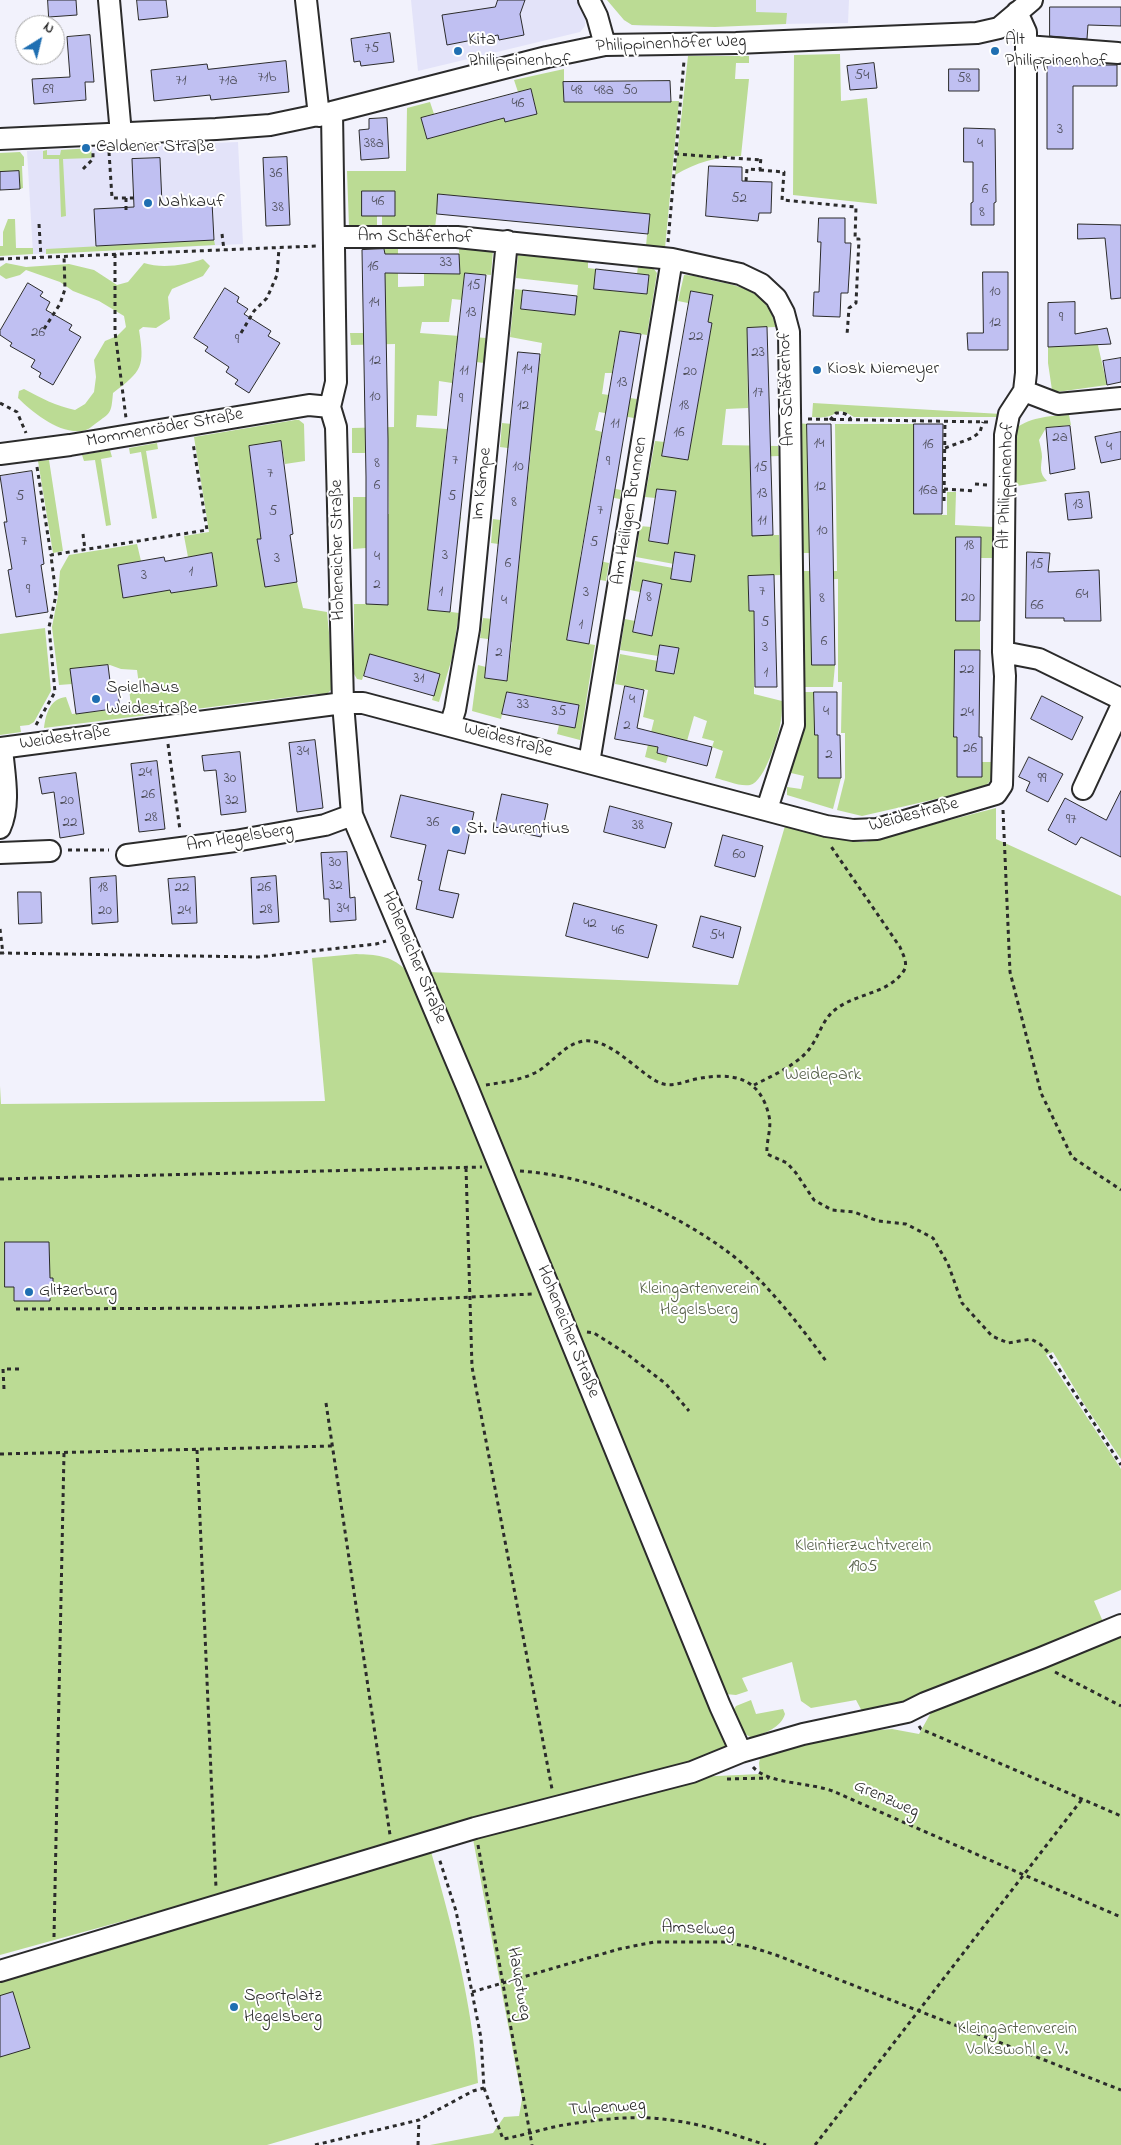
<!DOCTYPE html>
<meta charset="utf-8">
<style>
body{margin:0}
#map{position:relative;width:1121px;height:2145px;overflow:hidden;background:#f2f2fc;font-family:"Indie Flower",sans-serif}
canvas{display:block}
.north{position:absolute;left:15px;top:15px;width:50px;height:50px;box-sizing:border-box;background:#fff;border:1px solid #aaa;border-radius:50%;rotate:36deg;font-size:14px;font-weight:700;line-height:20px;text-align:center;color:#2b2b2b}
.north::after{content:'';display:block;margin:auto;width:18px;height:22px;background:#1f6fb2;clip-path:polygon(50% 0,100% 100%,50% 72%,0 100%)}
</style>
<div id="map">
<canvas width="1121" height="2145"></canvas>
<div class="north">N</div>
</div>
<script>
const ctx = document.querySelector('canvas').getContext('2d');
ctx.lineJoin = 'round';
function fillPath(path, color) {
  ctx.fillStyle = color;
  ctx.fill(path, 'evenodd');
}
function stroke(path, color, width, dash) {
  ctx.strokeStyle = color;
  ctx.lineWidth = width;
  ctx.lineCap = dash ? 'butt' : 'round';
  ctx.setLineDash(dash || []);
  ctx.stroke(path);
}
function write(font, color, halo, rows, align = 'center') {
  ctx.font = font + ' "Indie Flower",sans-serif';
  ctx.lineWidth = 4;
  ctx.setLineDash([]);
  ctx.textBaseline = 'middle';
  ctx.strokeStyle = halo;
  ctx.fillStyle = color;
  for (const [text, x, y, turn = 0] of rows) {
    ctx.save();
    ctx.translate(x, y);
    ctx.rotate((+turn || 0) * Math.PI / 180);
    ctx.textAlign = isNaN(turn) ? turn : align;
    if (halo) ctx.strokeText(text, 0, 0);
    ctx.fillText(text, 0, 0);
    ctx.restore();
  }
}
fillPath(new Path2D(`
 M411,0H579L586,15L585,26L580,32L418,71Z
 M607,0H849L848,23L643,26L632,25L624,20Z
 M238,142L243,244L33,254L27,151Z`), '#e3e3f9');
fillPath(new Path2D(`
 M607,0H756V12L787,13L786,24L715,27L632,25L624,20Z
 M840,54L841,101L867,98L877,204L793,195L794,55Z
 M688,56H749V63H736L735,79H749L741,156C716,157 697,162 675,175Z
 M564,69V102L679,101L665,248L646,246L649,214L439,194L435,228L382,229V216H395L394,191H362V216H377V229L349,227L347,171H406L407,108L430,102L434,114L421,118L427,139L504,118L506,122L537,113L531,89L518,92L514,80Z
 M91,148L92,158L63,159L66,216L61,217L59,159H43V151L47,150V155H60L61,150Z
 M20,152L24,157V166H22L23,188L20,189L19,171L0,172V153Z
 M8,219H15L16,248H33V254L0,256V246H3V232Z
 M214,240L215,245L46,254V249Z
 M459,248L493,251L491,275L465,273L462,300L452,299L449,322H422L420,333L486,338L484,363L476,362L477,347L456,345L452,383L439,381L437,416L417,415L416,427L447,429L439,515L461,517L458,540L436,538L428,609L459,613L452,658L439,702L432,700L439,674L370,655L362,680L357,679L354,674V604H388V532H366V548L353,549V497H366V514H389L388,440H365V453H352V428L394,427L395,344L351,345L350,333H363V323L386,322L384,249H398V287L424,286V274H459Z
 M518,255L588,261V268L596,269L595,289L647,294L649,275L637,274L638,266L653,268L657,273L647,335L620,331L612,373H605L602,394L637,399L634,418L599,412L595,430L602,432L593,484L621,490L620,499L592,494L580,557L609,563L606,581L579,576L567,640L595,645L580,740L557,734L559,725L575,727L579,705L507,692L501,719L472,711L478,665L486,667L485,678L507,681L512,642L480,638L483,618L513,621L521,547L491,543L493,519L523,523L531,451L500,447L502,423L532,426L542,343L510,337L515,289L523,290L521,309L575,315L578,285L516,278Z
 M203,259L210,266L203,276L172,289L168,297L170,319L156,328L143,327L139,330C145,367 142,371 113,393C111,415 111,412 95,424C92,426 89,429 86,430C63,437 33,413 18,398L19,391L24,389C41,398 56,406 75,410L85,404L94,392L96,377L94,360L105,341L117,336L126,327L124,316L99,301L73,291L60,282L26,270L20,275L6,279L0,275V267L6,263L26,267L69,264L94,270L117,285L128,282L144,263C162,269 186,265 203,259Z
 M684,275C694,275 705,279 715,281C746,287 767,293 776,327L747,328L748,408L726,409L722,445L778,446L779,456L750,457L752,535H779L781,575L748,576L749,611H754V694L782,701C782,707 782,714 781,720C779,734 765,782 750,785C740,787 725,780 715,778L723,751L712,747L714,741L702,738L707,721L694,716L687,741L661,734L657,753L668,756L666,763L645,757L654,720L643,717L648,690L615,684L620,654L658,661L656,671L675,674L678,648L660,645L658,656L620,650L625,619L635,621L633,632L652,636L662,584L643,580L640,592L630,590L635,561L673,568L695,555L676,552L674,564L636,557L640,526L651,527L649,541L668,544L676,492L657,489L655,498L645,497L655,441L665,442L662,456L688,460L712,323L708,322L712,295L691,291L688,303L678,301Z
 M1097,341L1107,385L1057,392L1052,390L1048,363V347Z
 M813,403L1001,414L999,417H854C834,405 840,415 825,417C821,418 816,417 812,417Z
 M1069,415L1071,425L1046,428L1039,440C1040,445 1042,452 1042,457C1041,468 1039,473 1047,481L1011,487L1012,431C1029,417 1048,416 1069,415Z
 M295,420H299L304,424L305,461L285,464L281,441L249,446L261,539L257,540L265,586L297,582L303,608L327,612L330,643L333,646C333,652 329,657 331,662C335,675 338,699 315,694L44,728C46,713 50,699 66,697L72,714L131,708L129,687L139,685L137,670L121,669L110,665L71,669L72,684L59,685L52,627L58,596L60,571L69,555L137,544L141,561L118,565L123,597L170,590L171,593L217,586L212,553L188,557L184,536L209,532L194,437Z
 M798,423L807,424V466L809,467L808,509L810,510V553H799Z
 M835,424H914V514L947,515V492H956L955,525L994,527V558H981V537H956V621H980V650H955L954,736L957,737V777H982V762H991V780L984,788L862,816L837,810L845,778V733H841L842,682H838V579L811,580L812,664L835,665L833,687H802L800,571H837Z
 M157,443L158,449L146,451L157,518L152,519L141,452L130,454L129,448Z
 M110,450L112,457L101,459L111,525L106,526L95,460L84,461L82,455Z
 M49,460L63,551L53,553L38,461Z
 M45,628L51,691L34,722L29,725L20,726L21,732L0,735V634Z
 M803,692H814L815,734L818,735V777L841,778L833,809L787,795V787L801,789L804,776L791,773L802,724Z
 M996,808V839L1121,896V1459L1084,1404L1053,1352L1046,1355L1121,1469V1590L1094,1601L1104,1624L923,1698L864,1715L856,1700L811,1708L801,1701L792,1662L742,1678L748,1691L736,1695L725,1694L478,1099L483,1098L476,1081L470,1078L428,972L738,985L785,826L851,841L865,842Z
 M356,954C376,955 390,955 405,969L461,1100L728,1746L727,1750L689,1765L0,1955V1086L1,1104L325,1101L312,958Z
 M1121,1632V2145H430L493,2133L504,2117L519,2116L522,2099L473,1839L696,1777L760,1774L759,1763L761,1755L845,1733L892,1729L919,1734L933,1709Z
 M751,1700L756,1714L783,1709L785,1714C781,1728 764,1733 752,1738L738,1730L731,1714L736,1706Z
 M430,1848C452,1925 472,2003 478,2083L267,2145H0V1977Z`), '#bbdb94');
const building = new Path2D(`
 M48,0H76L77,15L49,17Z
 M137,0H166L168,17L139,20Z
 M498,0H525L520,14L524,35L499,40L498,35L447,45L442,15L495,7Z
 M1050,7H1121V26L1088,25L1087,39L1050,36Z
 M390,33L394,62L361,66L360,61L354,62L351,39Z
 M90,35L94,82H85L86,100L34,104L32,79L70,77L67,37Z
 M1049,60L1087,63V65H1117V86H1073V149H1047V65H1049Z
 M286,61L289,92L211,100L210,95L154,101L151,70L207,64L208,69Z
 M874,63L877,88L850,90L847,66Z
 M949,69H979V91H949Z
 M670,81L671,102H564L563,82Z
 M531,89L537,114L505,122L504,118L427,139L421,118Z
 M387,118L389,158L361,160L359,130L369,129V119Z
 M964,128L995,129L996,202L994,203V225H971V203L973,202V162H964Z
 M287,157L290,225L266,226L263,158Z
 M160,158L162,204L212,202L214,240L96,246L94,209L134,207L132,159Z
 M709,166L742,167V181L772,182L771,213H759L758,221L706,216Z
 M19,171L20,189L0,190V172Z
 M362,191H395V216H362Z
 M438,194L650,214L648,234L437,214Z
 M819,218H845V243H851L848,293H841L840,317L813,316L814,292H819L821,242H818Z
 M1078,224L1121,225V298L1111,299L1105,238L1078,239Z
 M384,249L385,254H459L460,274L385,273L388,439V605L366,604V477L362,250Z
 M596,269L649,275L647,294L594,289Z
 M983,272H1008V350H968L967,333H983Z
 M465,273L486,275L450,612L428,610Z
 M28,283L43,292L40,296L50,302L46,310L72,325L69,330L81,337L53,385L39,377L41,373L31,367L35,360L10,346L12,343L0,335V331Z
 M225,288L239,297L237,302L248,309L244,314L271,331L268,336L280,343L249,393L235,384L238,380L226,372L229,367L205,351L208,347L194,338Z
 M523,290L577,296L575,315L521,309Z
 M691,291L713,295L708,322L712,323L688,460L662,456Z
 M1075,302V334L1107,328L1111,344L1048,347V303Z
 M767,327L773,535L752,536L747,328Z
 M620,331L641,334L589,644L567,640Z
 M518,352L540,354L507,681L485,678Z
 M1121,358V382L1107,385L1103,361Z
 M807,424H831L835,665H812Z
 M914,424H943L942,514H914Z
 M1070,426L1075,469L1050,474L1046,428Z
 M1121,432V459L1101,463L1095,437Z
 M281,441L293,534L290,535L297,582L265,587L257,539H261L249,446Z
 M32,471L44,564L41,565L48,612L16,617L8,570L12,569L4,522H7L0,476Z
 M657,489L676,491L668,544L649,541Z
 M1089,492L1092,518L1068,520L1065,494Z
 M956,537H981L980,621H956Z
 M675,552L695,555L691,582L671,579Z
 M1027,552L1050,553L1048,572L1099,570L1101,621H1064V618H1026Z
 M212,553L217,586L171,593L170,590L123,598L118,565L164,557L165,561Z
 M774,575L777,687H755L754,611H749L748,576Z
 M643,580L662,584L652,636L633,632Z
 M660,645L679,648L674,674L656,671Z
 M955,650H980L979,737H982V777H957V737H954Z
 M370,654L440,674L434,696L364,676Z
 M108,665L111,689L117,688L120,708L76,714L70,669Z
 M625,686L644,690L637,728L712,747L707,766L657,753L658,747L615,739Z
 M507,692L579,705L575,728L502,714Z
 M814,692H837V735H840L841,778H818V735H815Z
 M1042,696L1083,717L1072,740L1031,719Z
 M315,740L323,808L297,812L289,743Z
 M240,752L246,812L221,815L216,770L204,771L202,756Z
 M1029,757L1063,774L1048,802L1026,791L1030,782L1019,777Z
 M157,761L165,829L139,832L131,764Z
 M76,773L84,834L60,838L54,792L42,794L39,778Z
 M1121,791V857L1081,837L1076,845L1048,830L1065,798L1106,820Z
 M502,794L548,804L541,837L495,827Z
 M401,795L474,812L465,854L448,850L439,890L459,894L453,918L416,909L422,881L418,880L426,845L391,837Z
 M610,806L672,823L665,848L604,832Z
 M723,835L763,846L755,877L715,866Z
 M347,852L350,898L355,897L356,920L330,922L329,899H324L321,853Z
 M116,876L118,922L92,924L90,878Z
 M276,876L279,922L253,924L251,878Z
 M195,877L197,923L172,924L168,879Z
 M18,892H41L42,923L19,924Z
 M574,903L657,925L648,958L566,936Z
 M701,916L741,927L733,958L693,947Z
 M5,1242H49L50,1278H53V1292H50V1301H14V1287H5Z
 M13,1992L30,2048L0,2057V1996Z`);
fillPath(building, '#c0c0f2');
stroke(building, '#2b2b2b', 1);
const minor = new Path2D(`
 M109,0L121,134
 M306,0L319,116
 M589,0L597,16L605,45
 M1026,46L1118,53
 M332,112L336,382L330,407L336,427L343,703L352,815L468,1089L720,1706L741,1752
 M0,139L216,129L270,125L332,112L547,57L605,45L736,43L977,33L999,28L1032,0
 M335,237H457L672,259L740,274L761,284L776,298L784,313L789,332L794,725L767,809
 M1024,391L1058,404L1121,398
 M0,454L70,445L309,405L330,407
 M1003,652L1039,659L1121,699
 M450,726L455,710L469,629L507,241
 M0,748L343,703H363L826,826L853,830L877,829L996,794L1002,785L1005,676L1003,652L1005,435L1009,414L1024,391L1026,373V32L1017,12
 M589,763L672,259
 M1083,789L1121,707
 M0,828C11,804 4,774 2,748
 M0,853L50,851
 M127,855L235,841L325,825L352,815
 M0,1971L475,1828L692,1772L741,1752L803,1734L907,1712L925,1703L1041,1658L1121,1625`);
stroke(minor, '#2b2b2b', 24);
stroke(new Path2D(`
 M109,152L112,198H134
 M675,154L761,160
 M83,169L93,159V153
 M760,170L784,172L782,200L856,207L855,239H859L856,303L849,308L847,335
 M746,181L747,169L760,170L761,156
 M126,198V210
 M39,224L41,257
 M222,234L224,250
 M668,242L684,61
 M115,254V332L126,418
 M0,259L317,246
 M44,329L60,304L65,289L64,256
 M241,333L254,311L267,298L277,275L279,248
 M0,403L17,412L26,433
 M808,419L989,422
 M830,420L836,413C843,413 848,413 851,420
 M945,448L972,438L980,432L983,422
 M37,467L51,555L207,530L193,443
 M975,484L987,485
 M944,489L975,491
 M944,501L945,421
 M83,534L85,550
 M36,725L55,692L49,627L56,595L51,556
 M168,744L180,830
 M1003,810L1010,972L1041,1093L1072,1157L1121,1190
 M68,850H109
 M0,929L3,954
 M0,953L258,957L376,944L386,941
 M486,1085C504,1082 524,1080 540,1070C555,1060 565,1044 584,1041C609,1038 635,1069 656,1081C670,1089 682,1082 696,1079C731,1072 760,1076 769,1116C772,1128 766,1141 767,1154L787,1163L796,1173L814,1200L832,1210L854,1212L878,1221L906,1224L933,1238L948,1264L962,1303L992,1336L1008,1343L1031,1339L1040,1344L1048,1352L1121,1465
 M754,1085C772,1076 792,1067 806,1053C819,1039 821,1020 836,1009C857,993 887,994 903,972C909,964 903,955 900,947L830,845
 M466,1168L472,1367L552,1789
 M520,1171C592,1176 665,1207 724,1249C762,1276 798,1323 826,1361
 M0,1179L482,1167
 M16,1309L251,1308L532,1294
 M587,1332L594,1333L627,1354L666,1384L689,1411
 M4,1389L3,1369H20
 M326,1403L390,1835
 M197,1450L216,1888
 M0,1454L333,1446
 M1055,1672L1121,1706
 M919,1726L921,1729L1121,1816
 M753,1767C769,1785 812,1782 835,1792C930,1834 1026,1876 1121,1917
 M727,1779L769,1778
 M478,1845L532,2145
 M54,1937L64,1453
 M472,1992L619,1949L654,1942H723L751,1947L776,1955L1121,2090
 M484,2088L503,2139C526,2135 548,2127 570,2124C603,2119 637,2115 670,2120C703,2124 735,2135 766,2145
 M315,2145L419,2120L473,2091L484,2088L481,2038L456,1911L439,1858
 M418,2145L419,2120
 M815,2145L1083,1798`), '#2b2b2b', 3, [4, 4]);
stroke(minor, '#fff', 20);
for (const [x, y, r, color] of [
 [458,51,5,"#1f6fb2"],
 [995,51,5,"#1f6fb2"],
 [86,148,5,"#1f6fb2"],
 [148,203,5,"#1f6fb2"],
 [817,370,5,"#1f6fb2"],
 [96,699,5,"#1f6fb2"],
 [456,830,5,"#1f6fb2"],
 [29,1292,5,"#1f6fb2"],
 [234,2007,5,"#1f6fb2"]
]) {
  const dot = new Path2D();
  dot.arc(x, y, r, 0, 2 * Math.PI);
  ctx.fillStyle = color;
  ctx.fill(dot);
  stroke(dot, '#fff', 2);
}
write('15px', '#50505d', null, [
 ["75",372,50],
 ["54",862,77],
 ["71b",267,79],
 ["58",964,80],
 ["71",181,82],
 ["71a",228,82],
 ["69",48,91],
 ["48",577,92],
 ["48a",604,92],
 ["50",630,92],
 ["46",518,105],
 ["3",1060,131],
 ["38a",374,145],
 ["4",980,145],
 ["36",276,175],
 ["6",985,191],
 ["52",739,200],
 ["46",378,203],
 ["38",278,209],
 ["8",982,214],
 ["33",446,264],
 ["16",373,268],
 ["15",474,287],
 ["10",995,293],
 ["14",374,304],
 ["13",471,314],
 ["9",1061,319],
 ["12",995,324],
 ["26",38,334],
 ["22",696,338],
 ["9",237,341],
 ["23",758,354],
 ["12",375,362],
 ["14",527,371],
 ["11",464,372],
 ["20",690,373],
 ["13",622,384],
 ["17",758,394],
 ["10",375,398],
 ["9",461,400],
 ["12",523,407],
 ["18",684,407],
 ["11",615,425],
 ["16",679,434],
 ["2a",1060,439],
 ["14",819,445],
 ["16",928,446],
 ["4",1109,448],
 ["7",455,462],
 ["9",608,463],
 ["8",377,465],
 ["10",518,468],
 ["15",761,469],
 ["7",270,475],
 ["6",377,487],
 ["12",820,488],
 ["16a",928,492],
 ["13",762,495],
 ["5",20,498],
 ["5",452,498],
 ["8",514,504],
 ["13",1078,506],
 ["7",600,512],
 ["5",273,513],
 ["11",762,522],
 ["10",822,532],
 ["7",24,543],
 ["5",594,544],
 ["18",969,547],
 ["3",445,557],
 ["4",377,558],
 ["3",277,560],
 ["6",508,565],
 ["15",1037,566],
 ["1",191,573],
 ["3",144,577],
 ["2",377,586],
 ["9",28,591],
 ["1",441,593],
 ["7",762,593],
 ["3",586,594],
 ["64",1082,596],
 ["8",649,599],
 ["20",968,599],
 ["8",822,600],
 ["4",504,602],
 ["66",1037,607],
 ["5",765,624],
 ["1",581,626],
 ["6",824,643],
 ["3",765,649],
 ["2",499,654],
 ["22",967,671],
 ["1",766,674],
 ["31",419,680],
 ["4",632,701],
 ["33",523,706],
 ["35",559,713],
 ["4",826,713],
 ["24",967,714],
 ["2",627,727],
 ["26",970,750],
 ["34",303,753],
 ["2",829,756],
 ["24",145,774],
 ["30",230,780],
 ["99",1042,780],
 ["26",148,796],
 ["20",67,802],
 ["32",232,802],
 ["28",151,819],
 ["97",1071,821],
 ["22",70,824],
 ["36",433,824],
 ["38",638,827],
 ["60",739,856],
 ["30",335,864],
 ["32",336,887],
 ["18",103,889],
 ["22",182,889],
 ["26",264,889],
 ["34",343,910],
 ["28",266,911],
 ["20",105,912],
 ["24",184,912],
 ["42",590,925],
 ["46",618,932],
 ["54",717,937]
]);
write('18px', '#2b2b2b', '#fff', [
 ["Kita",468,41],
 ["Philippinenhof",468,62],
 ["Alt",1005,41],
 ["Philippinenhof",1005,62],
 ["Caldener Straße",96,148],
 ["Nahkauf",158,203],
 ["Kiosk Niemeyer",827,370],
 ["Spielhaus",106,689],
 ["Weidestraße",106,710],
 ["St. Laurentius",466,830],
 ["Glitzerburg",39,1292],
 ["Sportplatz",244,1997],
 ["Hegelsberg",244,2018]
], 'left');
write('18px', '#2b2b2b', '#fff', [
 ["Philippinenhöfer Weg",671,45,-2],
 ["Am Schäferhof",415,238,1],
 ["Am Schäferhof",788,389,-92],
 ["Mommenröder Straße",165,429,-10],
 ["Im Kampe",483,484,-84],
 ["Alt Philippinenhof",1007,486,-88],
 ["Am Heiligen Brunnen",631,511,-81],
 ["Hoheneicher Straße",339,550,-91],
 ["Weidestraße",65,739,-8],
 ["Weidestraße",508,741,15],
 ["Weidestraße",914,816,-15],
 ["Am Hegelsberg",240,839,-9],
 ["Hoheneicher Straße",413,958,67],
 ["Hoheneicher Straße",567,1332,68],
 ["Grenzweg",886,1800,24],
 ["Amselweg",698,1930,2],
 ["Hauptweg",518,1984,80],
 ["Tulpenweg",607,2109,-4]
]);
write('18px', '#56604a', '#fff', [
 ["Weidepark",823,1076],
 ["Kleingartenverein",699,1290],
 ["Hegelsberg",699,1311],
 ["Kleintierzuchtverein",863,1547],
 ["1905",863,1568],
 ["Kleingartenverein",1017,2030],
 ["Volkswohl e. V.",1017,2051]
]);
</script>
